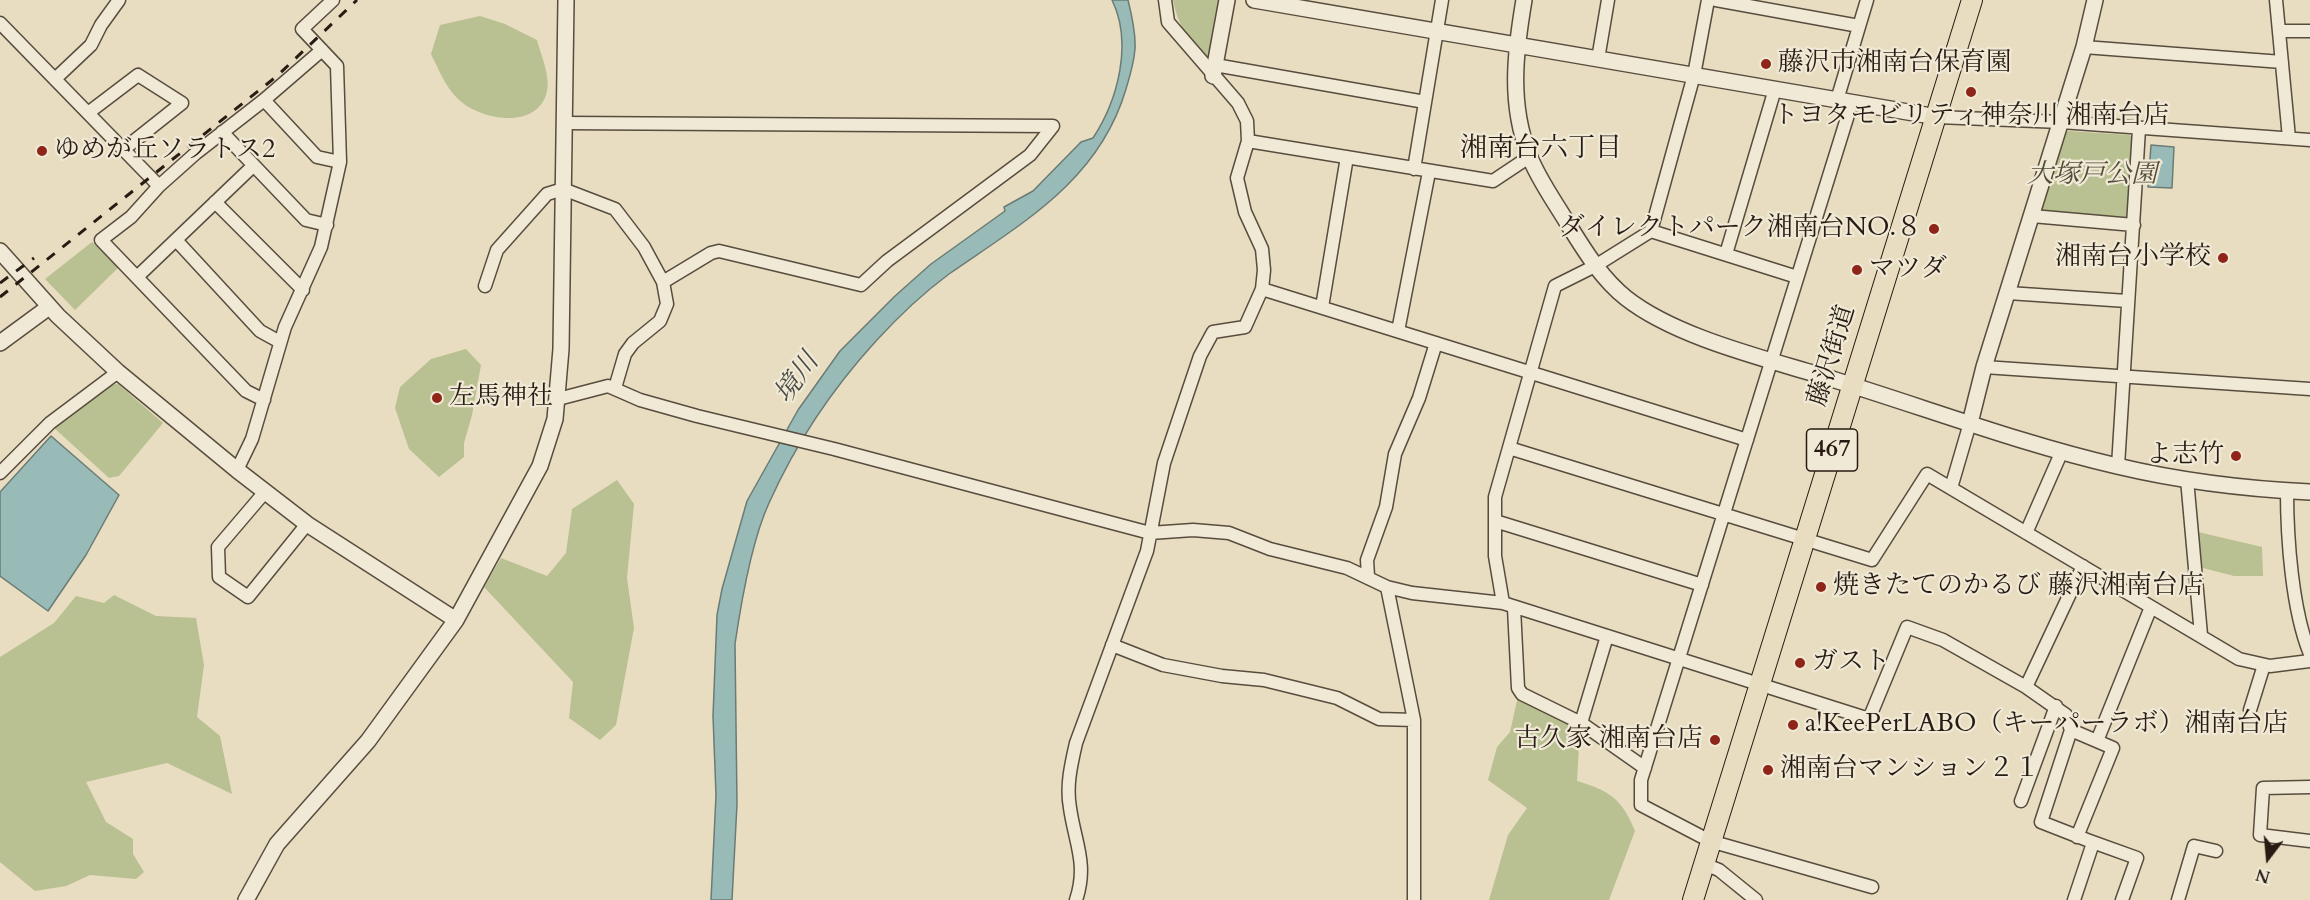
<!DOCTYPE html>
<meta charset="utf-8">
<style>
body{margin:0}
#map{position:relative;width:2310px;height:900px;overflow:hidden;background:#e8ddc0;font-family:Cardo,serif}
canvas{display:block}
.north{position:absolute;left:2238px;top:828px;width:60px;height:60px;-webkit-text-stroke:4px #f0e9d6;paint-order:stroke;rotate:196deg;font-size:16px;font-weight:700;line-height:24px;text-align:center;color:#281b13}
.north::after{content:'';display:block;margin:auto;width:21px;height:27px;background:#281b13;clip-path:polygon(50% 0,100% 100%,50% 72%,0 100%)}
</style>
<div id="map">
<canvas width="2310" height="900"></canvas>
<div class="north">N</div>
</div>
<script>
const ctx = document.querySelector('canvas').getContext('2d');
ctx.lineJoin = 'round';
function fillPath(path, color) {
  ctx.fillStyle = color;
  ctx.fill(path, 'evenodd');
}
function stroke(path, color, width, dash) {
  ctx.strokeStyle = color;
  ctx.lineWidth = width;
  ctx.lineCap = dash ? 'butt' : 'round';
  ctx.setLineDash(dash || []);
  ctx.stroke(path);
}
function write(font, color, halo, rows, align = 'center') {
  ctx.font = font + ' Cardo,"Noto Serif JP",serif';
  ctx.lineWidth = 4.5;
  ctx.setLineDash([]);
  ctx.textBaseline = 'middle';
  ctx.strokeStyle = halo;
  ctx.fillStyle = color;
  for (const [text, x, y, turn = 0] of rows) {
    ctx.save();
    ctx.translate(x, y);
    ctx.rotate((+turn || 0) * Math.PI / 180);
    ctx.textAlign = isNaN(turn) ? turn : align;
    if (halo) ctx.strokeText(text, 0, 0);
    ctx.fillText(text, 0, 0);
    ctx.restore();
  }
}
fillPath(new Path2D(`
 M1173,0H1219L1208,62C1191,45 1177,24 1173,0Z
 M480,16L505,24L537,40C541,56 552,79 546,95C534,131 477,119 457,98C445,86 438,68 431,54L440,25Z
 M2068,131L2129,135L2134,138L2129,219L2043,213L2040,209L2064,134Z
 M92,242L119,267L75,310L45,279Z
 M466,349L481,365L472,415L464,443V457L439,477L409,449L395,408L400,387L431,359Z
 M118,384L163,423L119,476L109,478L53,427L108,385Z
 M617,480L634,504L627,578L634,628L616,725L600,740L569,718L573,682L484,587L501,558L547,576L566,553L572,509Z
 M2198,532L2262,547L2263,576H2234L2199,567Z
 M114,595L156,616L196,618L204,665L197,717L220,736L232,794L167,763L86,782L106,822L133,839V854L144,872L136,879L90,875L66,886L35,891L0,862V657L54,623L76,596L104,603Z
 M1518,696L1580,729L1577,781C1610,791 1622,799 1635,831L1609,900H1489L1508,835L1527,808L1488,780L1497,747L1510,732Z`), '#b9c091');
const water = new Path2D(`
 M1112,0H1128C1132,16 1136,33 1135,49C1134,63 1130,76 1126,89C1099,181 1022,223 949,274C922,294 898,317 876,341C833,388 795,445 769,503C752,540 741,603 735,644L737,804L732,900H711L716,795L713,716L717,615L722,589L747,501L798,410L840,351L895,296L931,264L1005,211L1004,207L1033,191L1081,142L1093,138C1118,100 1133,43 1112,0Z
 M2151,145L2174,147L2172,188L2148,187Z
 M51,436L119,495L86,555L48,611L0,576V492Z`);
fillPath(water, '#98bbb8');
stroke(water, '#6b7b76', 1.5);
const minor = new Path2D(`
 M1716,0L1859,26
 M2276,0L2289,138
 M0,23L159,186
 M2281,31H2310
 M2084,47L2282,62
 M1598,59L1608,0
 M1215,65L1425,102
 M55,79L91,45L101,25L119,0
 M264,100L317,157L340,162
 M1837,100L1867,0
 M1852,102L1641,780V805L1710,841L1872,887
 M88,113L138,75L182,103L124,149
 M1937,117L2061,122L2310,140
 M564,123L1053,126L1030,155L887,261L861,285L719,251L711,253L663,282
 M222,132L306,220L327,225
 M1248,141L1493,181L1529,157
 M1414,169L1442,0
 M215,202L303,290
 M2032,216L2134,225
 M1651,231L1797,277
 M176,240L260,331L280,342
 M1726,254L1775,89
 M137,277L253,166
 M485,286L497,250L547,194L563,189L615,209L644,247L663,282L667,304L660,321L633,343L625,354L615,388
 M1262,289L1747,440
 M2008,293L2127,301
 M1322,307L1347,157
 M1398,331L1429,172
 M1984,367L2310,389
 M558,399L608,386L640,400L697,416L834,449L1150,533L1193,530L1229,533L1270,549L1347,568L1387,587L1412,593L1503,603L1869,719L1907,627L1943,640L2026,687L2066,715L2071,730
 M264,400L246,391L101,240L131,217L159,186L196,153L264,100L322,50
 M1509,448L1872,560L1927,474L2239,659L2270,666L2310,661
 M2118,466L2139,129
 M237,470L252,439L285,327L321,247L340,162L337,66L302,29L333,0
 M0,473L50,423L118,372
 M2187,479L2201,635
 M1951,488L1970,423
 M2287,491C2287,538 2292,610 2310,654
 M264,493L218,547L219,577L248,597L307,524
 M1495,521L1702,585
 M2026,533L2062,451
 M1368,576L1367,560L1386,507L1395,454L1419,398L1436,343
 M1387,587L1414,720V900
 M1503,603L1495,556V497L1555,286L1595,266L1651,231L1694,75L1708,0
 M1514,608L1518,688L1522,694L1581,723L1645,768
 M1112,645L1163,665L1222,676L1264,680L1337,698L1379,719L1414,720
 M2026,687L2083,566
 M2250,710L2264,665
 M1581,723L1607,636
 M2097,741L2151,607
 M2310,787L2263,788L2260,835L2310,841
 M2021,801L2056,706
 M2077,837L2113,748L2071,730L2041,822C2073,835 2105,847 2137,858L2122,900
 M1704,864L1719,870L1756,900
 M1076,900C1088,864 1075,843 1070,808C1066,786 1071,765 1076,743L1147,551L1164,463L1200,356L1213,332L1245,327L1262,289L1264,270L1262,249L1245,212L1237,178L1248,141L1247,121L1238,103L1168,22L1165,0
 M2074,900L2093,843
 M2178,900L2194,846L2216,851`);
const tertiary = new Path2D(`
 M1254,0L1937,117
 M1524,0C1515,53 1509,104 1529,155C1538,179 1555,202 1568,224C1585,251 1601,278 1626,298C1678,339 1772,360 1835,380C1929,409 2022,444 2117,466C2180,481 2246,489 2310,492
 M1213,76L1227,0
 M0,251L58,316L118,372L237,470L307,524L456,620
 M0,343L49,307
 M1970,423L1984,367L2084,47L2095,0
 M246,900L277,844L368,741L456,620L540,466L555,419L561,349L566,0`);
const trunk = new Path2D(`
 M1693,900L1972,0`);
stroke(minor, '#584c3e', 15);
stroke(tertiary, '#584c3e', 18);
stroke(trunk, '#281b13', 22);
stroke(minor, '#f0e9d6', 12);
stroke(tertiary, '#f0e9d6', 15);
stroke(trunk, '#e8ddc0', 20);
stroke(new Path2D(`
 M0,283L34,258
 M0,297L277,76L357,0`), '#281b13', 3, [10, 10]);
for (const [x, y, r, color] of [
 [1766,64,6,"#8f2418"],
 [1971,92,6,"#8f2418"],
 [42,151,6,"#8f2418"],
 [1934,229,6,"#8f2418"],
 [2223,258,6,"#8f2418"],
 [1857,270,6,"#8f2418"],
 [437,398,6,"#8f2418"],
 [2236,456,6,"#8f2418"],
 [1821,587,6,"#8f2418"],
 [1800,663,6,"#8f2418"],
 [1793,725,6,"#8f2418"],
 [1715,740,6,"#8f2418"],
 [1768,770,6,"#8f2418"]
]) {
  const dot = new Path2D();
  dot.arc(x, y, r, 0, 2 * Math.PI);
  ctx.fillStyle = color;
  ctx.fill(dot);
  stroke(dot, '#f0e9d6', 2);
}
for (const [x, y, w] of [
 [1832,450,51]
]) {
  const box = new Path2D();
  box.roundRect(x - w / 2, y - 21, w, 42, 4.5);
  ctx.fillStyle = '#f0e9d6';
  ctx.fill(box);
  stroke(box, '#281b13', 1.5);
}
write('bold 24px', '#281b13', null, [
 ["467",1832,450]
]);
write('26px', '#281b13', '#f0e9d6', [
 ["藤沢市湘南台保育園",1778,64],
 ["トヨタモビリティ神奈川 湘南台店",1971,117,"center"],
 ["ゆめが丘ソラトス2",54,151],
 ["ダイレクトパーク湘南台NO.８",1922,229,"right"],
 ["湘南台小学校",2211,258,"right"],
 ["マツダ",1869,270],
 ["左馬神社",449,398],
 ["よ志竹",2224,456,"right"],
 ["焼きたてのかるび 藤沢湘南台店",1833,587],
 ["ガスト",1812,663],
 ["a!KeePerLABO（キーパーラボ）湘南台店",1805,725],
 ["古久家 湘南台店",1703,740,"right"],
 ["湘南台マンション２１",1780,770]
], 'left');
write('italic 26px', '#544d39', '#f0e9d6', [
 ["大塚戸公園",2092,176]
]);
write('26px', '#281b13', '#f0e9d6', [
 ["藤沢街道",1833,356,-73]
]);
write('27px', '#281b13', '#f0e9d6', [
 ["湘南台六丁目",1541,150]
]);
write('italic 27px', '#4a4b45', '#f0e9d6', [
 ["境川",798,379,-54]
]);
</script>
